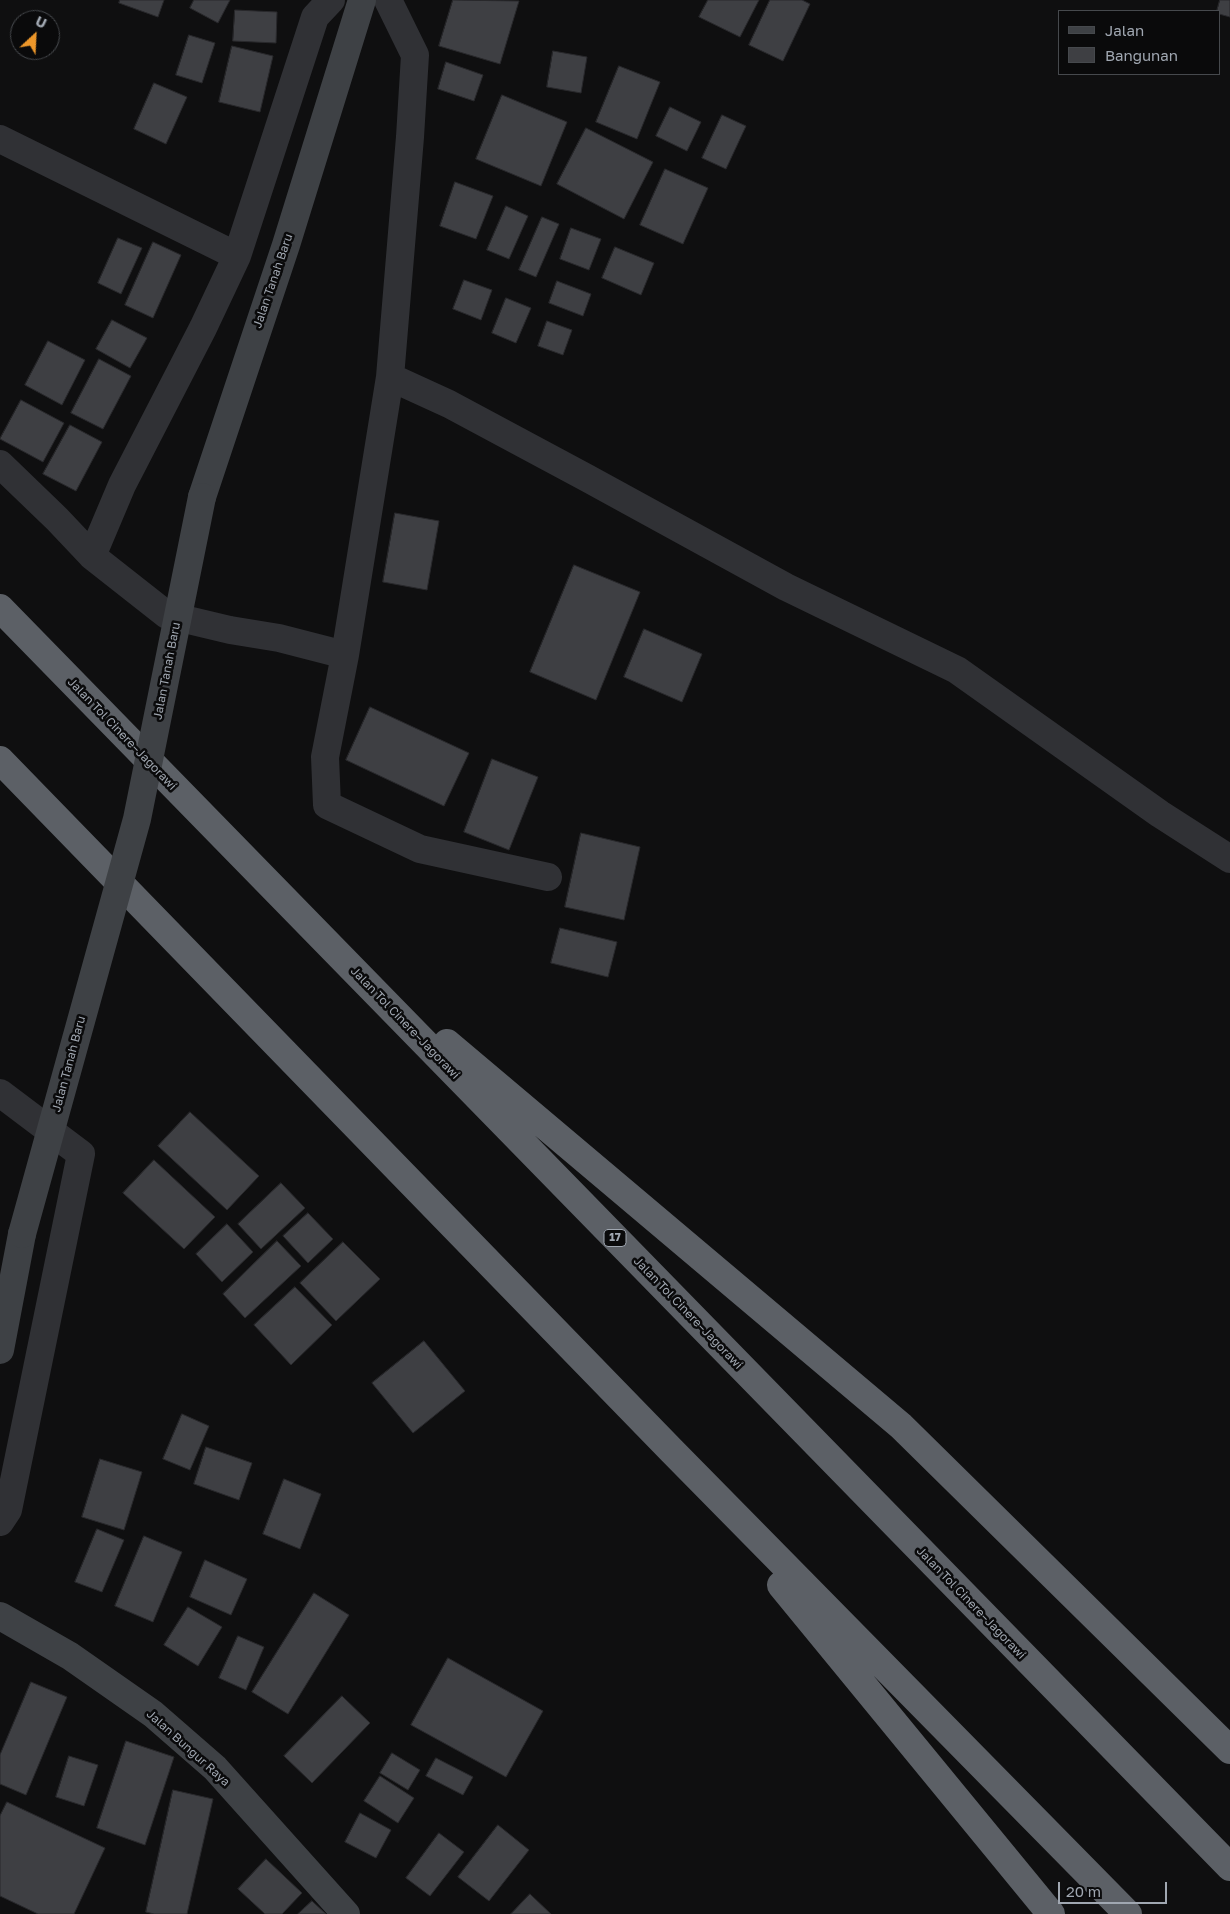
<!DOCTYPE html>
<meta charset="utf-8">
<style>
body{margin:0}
#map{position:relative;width:1230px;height:1914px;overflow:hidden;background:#0f0f10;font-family:"Golos Text",sans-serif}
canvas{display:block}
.legend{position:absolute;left:1058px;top:10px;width:162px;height:65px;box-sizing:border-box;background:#0a0a0b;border:1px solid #46494d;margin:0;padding:6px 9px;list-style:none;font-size:15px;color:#a0a7b1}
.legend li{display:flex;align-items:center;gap:10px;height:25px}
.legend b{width:25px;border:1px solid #46494d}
.north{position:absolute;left:10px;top:10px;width:50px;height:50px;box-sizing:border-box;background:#0a0a0b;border:1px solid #46494d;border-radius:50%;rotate:25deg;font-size:14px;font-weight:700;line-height:20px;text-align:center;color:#a0a7b1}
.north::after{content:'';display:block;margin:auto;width:18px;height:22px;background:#ed972a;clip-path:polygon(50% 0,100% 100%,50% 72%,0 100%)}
.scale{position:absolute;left:1058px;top:1882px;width:109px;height:22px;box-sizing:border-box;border:2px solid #a0a7b1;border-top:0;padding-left:6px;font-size:15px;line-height:18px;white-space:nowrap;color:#a0a7b1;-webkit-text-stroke:4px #0a0a0b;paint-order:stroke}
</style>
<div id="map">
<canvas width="1230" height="1914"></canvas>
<ul class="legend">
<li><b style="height:6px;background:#3e4145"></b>Jalan</li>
<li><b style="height:14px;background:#3e3f43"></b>Bangunan</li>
</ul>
<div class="north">U</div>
<div class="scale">20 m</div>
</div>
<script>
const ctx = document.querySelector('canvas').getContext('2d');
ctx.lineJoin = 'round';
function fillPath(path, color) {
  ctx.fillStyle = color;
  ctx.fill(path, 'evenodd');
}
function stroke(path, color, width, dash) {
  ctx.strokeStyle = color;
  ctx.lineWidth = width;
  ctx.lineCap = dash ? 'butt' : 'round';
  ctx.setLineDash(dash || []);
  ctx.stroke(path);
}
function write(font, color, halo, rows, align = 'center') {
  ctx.font = font + ' "Golos Text",sans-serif';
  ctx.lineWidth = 5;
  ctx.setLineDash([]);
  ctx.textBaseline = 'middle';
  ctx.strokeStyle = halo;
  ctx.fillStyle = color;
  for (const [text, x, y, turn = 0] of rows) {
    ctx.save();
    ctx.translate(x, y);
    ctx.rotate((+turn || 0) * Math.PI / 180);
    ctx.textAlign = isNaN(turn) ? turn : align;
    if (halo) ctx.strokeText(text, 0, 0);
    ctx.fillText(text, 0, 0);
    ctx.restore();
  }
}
const building = new Path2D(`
 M120,0H164L158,17L119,3Z
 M194,0H230L218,23L190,8Z
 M453,0L519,1L500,64L439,46Z
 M708,0H759L740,37L699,17Z
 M770,0H802L810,4L783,61L749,45Z
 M1220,0H1230V17L1219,14V11H1217Z
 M235,10L277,12L276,43L233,41Z
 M189,35L215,43L202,83L176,75Z
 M232,46L273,56L260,112L219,102Z
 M553,51L587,57L581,93L547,87Z
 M446,62L483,75L474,101L438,89Z
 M619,66L660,82L637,139L596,122Z
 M154,83L187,97L166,144L134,129Z
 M502,95L567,122L541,186L476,159Z
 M670,107L701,122L687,151L656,136Z
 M722,115L746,126L726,169L702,158Z
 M586,128L653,162L624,219L557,184Z
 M665,169L708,188L683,244L640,225Z
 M455,182L493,196L476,239L440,226Z
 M506,206L528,216L509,259L487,250Z
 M542,217L559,224L536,277L519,270Z
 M571,228L601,239L589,270L560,259Z
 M118,238L142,248L121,294L98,283Z
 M153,242L181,255L153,318L125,305Z
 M615,247L654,263L641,295L602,278Z
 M464,280L492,290L481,320L453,309Z
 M557,281L591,294L583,316L549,303Z
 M506,298L531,308L516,343L492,333Z
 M112,320L147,338L130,368L96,349Z
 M547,321L572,330L563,355L538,346Z
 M48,341L85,360L62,405L25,385Z
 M99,359L131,376L103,429L71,413Z
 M21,400L64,423L43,462L0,439Z
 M70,425L102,442L76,491L43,474Z
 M395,513L439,521L427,590L383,582Z
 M574,565L640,592L596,700L530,672Z
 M644,629L702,654L682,702L624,677Z
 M370,707L469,753L444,806L346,760Z
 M492,759L538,777L509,850L464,832Z
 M581,833L640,847L624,920L565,907Z
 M560,928L617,942L608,977L551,963Z
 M190,1112L259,1176L227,1210L158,1146Z
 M154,1160L215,1217L184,1249L123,1193Z
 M281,1183L305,1208L261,1249L238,1224Z
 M308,1213L333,1239L308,1263L283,1236Z
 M227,1224L253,1252L222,1282L196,1254Z
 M277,1241L301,1266L245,1318L223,1294Z
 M343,1242L380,1279L336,1321L300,1283Z
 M295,1287L332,1325L291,1365L254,1325Z
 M424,1341L465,1391L413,1433L372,1383Z
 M182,1414L209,1426L190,1470L163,1459Z
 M206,1447L252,1463L239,1500L194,1484Z
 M100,1459L142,1472L124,1530L82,1517Z
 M284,1479L321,1494L300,1549L263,1534Z
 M97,1529L124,1540L102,1592L75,1582Z
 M144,1536L182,1552L153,1622L115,1606Z
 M205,1560L247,1579L231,1615L190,1597Z
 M314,1593L349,1615L288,1714L252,1692Z
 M188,1607L222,1627L198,1666L164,1645Z
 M238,1636L264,1647L246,1690L219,1678Z
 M448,1658L543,1711L506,1777L411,1725Z
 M31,1682L67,1697L26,1795L0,1784V1755Z
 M342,1696L370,1723L312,1783L284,1756Z
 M126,1741L174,1757L145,1845L97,1828Z
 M392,1753L420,1770L408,1790L380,1773Z
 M69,1756L98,1765L84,1806L56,1797Z
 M436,1758L473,1777L463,1795L426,1776Z
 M380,1776L414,1798L398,1823L364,1801Z
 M173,1790L213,1799L187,1914H154L146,1912Z
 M7,1802L105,1848L74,1914H38L0,1896V1816Z
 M360,1813L391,1830L376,1858L345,1842Z
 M498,1825L529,1850L489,1901L458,1877Z
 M439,1833L464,1852L430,1896L406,1878Z
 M266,1859L302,1893L282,1914H265L238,1889Z
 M530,1894L551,1914H511Z
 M312,1901L326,1914H298Z`);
fillPath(building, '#3e3f43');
stroke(building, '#29292c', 1);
stroke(new Path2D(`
 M0,139L237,256
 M390,377L449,404L587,478L786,587L957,670L1160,814L1230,859
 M0,464L57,519L92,556L167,615L230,630L279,638L345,655L390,377L410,137L415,55L388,0
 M92,556L122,485L203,328L237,256L315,17L331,0
 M345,655L325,757L327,805L420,849L548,877
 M0,1093L81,1154L8,1510L0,1522`), '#303135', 28);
stroke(new Path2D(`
 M202,497L286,245L362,0
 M0,1350L22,1234
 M0,1616L70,1656L153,1714L215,1768L346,1914`), '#3e4145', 28);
stroke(new Path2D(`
 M0,608L1230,1867
 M0,760L672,1451L1128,1914
 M447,1043L901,1426L1230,1750
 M781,1585L1051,1914`), '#5c6066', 28);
stroke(new Path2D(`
 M22,1234L137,819L202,497`), '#3e4145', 28);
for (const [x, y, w] of [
 [615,1238,22]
]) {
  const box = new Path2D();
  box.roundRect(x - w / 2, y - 8.5, w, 17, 4);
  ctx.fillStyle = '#0a0a0b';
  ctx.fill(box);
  stroke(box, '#a0a7b1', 1);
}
write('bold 11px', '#a0a7b1', null, [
 ["17",615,1238]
]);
write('12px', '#a0a7b1', '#0a0a0b', [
 ["Jalan Tanah Baru",273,281,-71],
 ["Jalan Tanah Baru",167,671,-79],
 ["Jalan Tol Cinere–Jagorawi",122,734,46],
 ["Jalan Tol Cinere–Jagorawi",405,1023,46],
 ["Jalan Tanah Baru",69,1064,-75],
 ["Jalan Tol Cinere–Jagorawi",688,1313,46],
 ["Jalan Tol Cinere–Jagorawi",971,1603,46],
 ["Jalan Bungur Raya",188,1748,42]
]);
</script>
